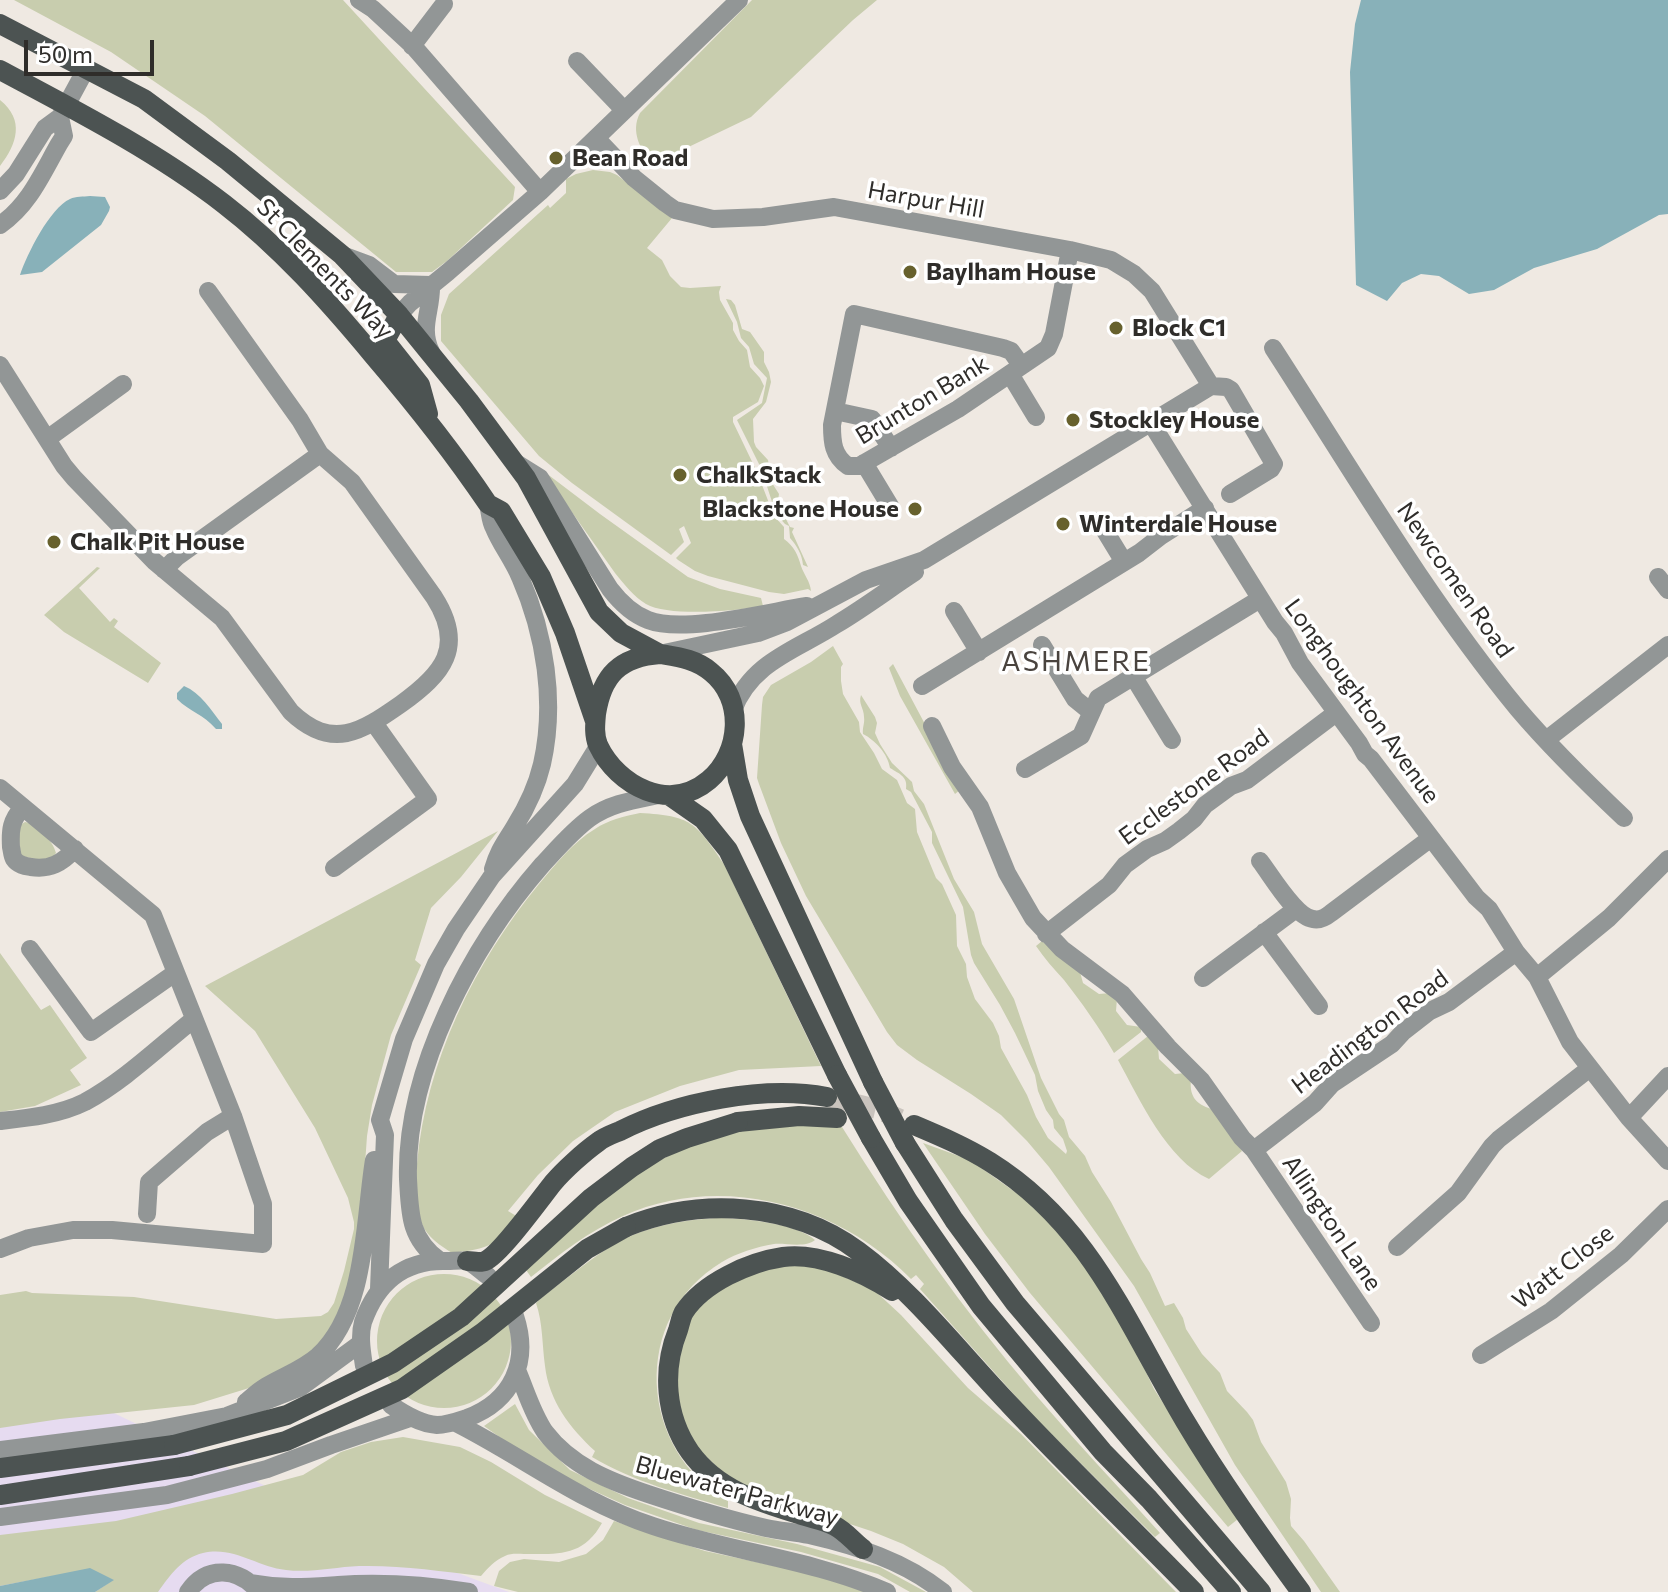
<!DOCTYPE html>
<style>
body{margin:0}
#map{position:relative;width:1668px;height:1592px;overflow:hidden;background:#efe9e2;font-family:Commissioner,sans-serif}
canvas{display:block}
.scale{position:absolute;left:24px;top:40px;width:130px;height:36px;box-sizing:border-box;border:4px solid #2f2d2a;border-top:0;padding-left:10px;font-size:24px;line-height:28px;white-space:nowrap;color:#2f2d2a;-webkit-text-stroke:6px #fff;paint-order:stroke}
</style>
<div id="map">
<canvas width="1668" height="1592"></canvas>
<div class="scale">50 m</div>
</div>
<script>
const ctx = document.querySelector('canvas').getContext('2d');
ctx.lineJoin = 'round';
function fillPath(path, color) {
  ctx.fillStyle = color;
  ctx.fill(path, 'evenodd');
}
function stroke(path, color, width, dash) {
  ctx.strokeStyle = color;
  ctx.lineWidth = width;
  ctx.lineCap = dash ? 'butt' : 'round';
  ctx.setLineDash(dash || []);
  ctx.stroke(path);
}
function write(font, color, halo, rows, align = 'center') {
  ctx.font = font + ' Commissioner,sans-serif';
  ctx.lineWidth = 7;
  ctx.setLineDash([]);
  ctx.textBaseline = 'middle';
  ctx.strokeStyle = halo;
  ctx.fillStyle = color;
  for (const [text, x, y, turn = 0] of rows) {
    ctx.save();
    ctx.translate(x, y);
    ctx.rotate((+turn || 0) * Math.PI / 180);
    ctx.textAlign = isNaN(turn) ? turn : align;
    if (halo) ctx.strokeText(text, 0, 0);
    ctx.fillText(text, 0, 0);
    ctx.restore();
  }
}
fillPath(new Path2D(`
 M0,1401L93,1403L409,1555L509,1592H0Z`), '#e6dbf0');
fillPath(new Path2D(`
 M14,0H343L515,187L513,200L447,261L432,272H396L205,116L111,52Z
 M752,0H877L853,20L751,117L651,165C641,149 630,132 640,113Z
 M0,100C25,120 17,144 0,166Z
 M593,170L610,172L617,175L672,218L647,248L662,260L670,276L681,287L690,288L721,286L719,292L720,300L733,323V330L739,341L747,350L750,367L760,378L764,386L758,402L733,417V422L757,472L774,516L784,527V539C794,546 798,555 801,566C804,575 810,581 811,591L808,589L784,594L769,592L708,576L695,571L678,560L676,558L691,543L684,526L679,529L684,542L671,555L572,483L539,456L441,341V315L449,294L548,205L550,208L566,193V179L576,174Z
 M726,299L731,300L735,305L742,329L750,332L764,352V362L769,372L771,382L766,402L753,419L754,442L756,447L768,460L772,483L779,494L777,506L780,512L784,515L790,527L794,528L792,532L808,567L803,565C802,554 797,546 790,538L789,526L785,524L776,514L761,468L737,420L762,403L767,378L754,364L749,347L741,338L737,322Z
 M542,470L600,514L688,577L720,589L761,598L763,606C737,611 668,617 646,604C634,597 624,584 615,573Z
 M97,567L100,568L79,588L110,622L114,618L118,621L114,627L161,663L148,683L64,632L44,615Z
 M833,646L843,664L841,667V681L843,694L859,722L860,732L874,753L882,769L897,780L907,803L915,809L917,832L936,878L942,884L956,915L957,946L966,964L967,977L975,999L993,1023L999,1036L1001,1048L1027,1095L1036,1117L1048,1138L1066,1154L1067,1151L1063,1139L1054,1128L1053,1120L1046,1110L1038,1091L1035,1075L1015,1033L1000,1005L974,963L971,955L963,907L932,843V832L911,792L906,789C908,777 900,774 890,768C888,754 875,740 863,734C862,728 865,723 864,717C864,708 858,704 861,695L875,717L877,723L875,733L880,744L892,763L912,782L914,791L924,804L954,879L974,912L982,944L1014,999L1041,1078L1059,1114L1064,1120L1069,1137L1085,1156L1092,1172L1111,1202L1141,1259L1150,1273L1165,1306L1174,1303L1183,1318L1186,1329L1202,1354L1220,1373L1227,1391L1247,1412L1253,1420L1261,1442L1286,1482L1291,1499L1290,1518L1291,1526L1304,1541L1340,1592H1321L1235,1465L1134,1286L1049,1167L1027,1141L1001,1115L971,1094L917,1060L897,1045L887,1032L806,896L781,843L759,784L757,778L762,705L763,697L771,685L811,662Z
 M893,664L960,790L955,794L900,696L889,668Z
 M640,813C692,816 695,822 724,864L821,1066L739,1070L680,1086L615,1112L573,1141L538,1175L508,1211L518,1217C493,1247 491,1248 452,1253C441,1246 427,1237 422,1224C414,1206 415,1183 417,1164C426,1062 474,963 539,884C555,865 573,842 595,829C608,820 625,816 640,813Z
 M25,822C38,824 53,841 56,853L49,862L21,856L17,827Z
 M498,831L461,877L431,908L415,960L421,965L391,1035L372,1105L367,1136L361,1221L344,1305L315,1352L249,1388L194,1405L60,1419L0,1428V1295L26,1291L32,1293L134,1297L276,1319L321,1316L328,1312L334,1303L344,1271L354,1229V1222L348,1198L315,1128L255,1031L205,986Z
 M1042,941L1080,972L1083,983L1099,994L1111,993L1117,998L1116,1011L1127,1025L1141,1027V1032L1114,1053C1099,1027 1082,1003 1064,980C1054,969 1044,958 1036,946Z
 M0,953L41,1010L50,1005L87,1058L70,1070L81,1085L35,1106L0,1112Z
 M1148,1036L1158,1047L1159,1059L1175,1074L1185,1073L1191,1079C1189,1098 1197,1105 1215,1110L1242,1151L1209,1179C1167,1160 1140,1100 1118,1060Z
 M774,1123L842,1127C900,1220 963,1310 1034,1393C1075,1441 1118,1486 1160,1533L1155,1537L1035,1418L920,1289L924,1284L916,1275L911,1279C838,1204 720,1172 623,1216C589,1231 560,1254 531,1277L526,1270C582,1217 639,1161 714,1136C733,1130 754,1127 774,1123Z
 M923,1143L970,1160L1036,1207L1081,1261L1129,1336L1154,1389L1238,1519L1228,1527L1030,1293L985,1234Z
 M716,1218C741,1218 797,1223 815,1240C806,1248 786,1243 774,1244C756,1247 737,1253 722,1262C630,1317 638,1450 728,1501V1508C681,1494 634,1482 592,1457L595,1451C570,1428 549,1401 545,1366C542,1344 543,1324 536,1303L541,1298C566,1279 591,1258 618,1242C648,1226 683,1220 716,1218Z
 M805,1260L874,1290L901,1315L968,1388L1021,1434L1176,1592H973L944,1567L903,1544L871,1531L738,1487L691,1442L672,1386L686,1322L726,1279Z
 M377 1341a67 67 0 1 1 134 0a67 67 0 1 1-134 0Z
 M515,1404L529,1430L570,1470L628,1498L699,1523L797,1544L880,1567L926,1592H910L878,1574L801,1552L697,1530L625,1505L570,1480L512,1446L484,1426Z
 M403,1437L460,1447L491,1462L545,1495L602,1523C583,1557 558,1554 524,1554C518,1554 511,1553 505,1556C495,1560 488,1568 481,1576C440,1571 400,1565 359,1566C335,1567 310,1573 286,1570C256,1567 235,1546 203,1553C182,1558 170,1575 158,1592H95L113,1580L90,1569L0,1586V1535L116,1521L232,1494L303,1475L341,1452L371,1442Z
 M614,1521L705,1551L812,1574L872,1592H518L494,1586L499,1571L510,1562L524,1559L559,1562L586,1554L603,1540Z`), '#c8cdae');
fillPath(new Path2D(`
 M1361,0H1668V214L1659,215L1597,249L1534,268L1494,290L1469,294L1439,276L1421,274L1402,283L1387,301L1356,285L1350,72L1355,24Z
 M90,196L105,197L110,207L109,211L101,225L42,272L20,275C27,254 50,208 70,199C76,196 83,197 90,196Z
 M184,686C201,693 211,710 222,724V729H216C203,714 190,712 177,699V693Z
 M90,1568L114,1580L95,1592H0V1586Z`), '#88b1b9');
stroke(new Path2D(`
 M827,1097L877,1109L900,1119`), '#c9c3bd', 20, [20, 10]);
stroke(new Path2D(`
 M359,0L373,9L414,47L540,192
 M412,46L444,4
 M577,61L624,110
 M596,138L634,178L665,203L675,210L713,219L763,217L834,207L1070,250L1111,260L1134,274L1152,291L1211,386
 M0,191L16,174L45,128L60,117L86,69
 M0,225C29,205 42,174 59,144L64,136L60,117
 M342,255L369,265L394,284L431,285
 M399,315L410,303L448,272L540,192L739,0
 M1273,348C1352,470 1426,597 1518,709C1551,748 1587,783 1624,818
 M431,352C419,327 432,310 431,285
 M0,365L64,466L74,478L154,561L222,618L291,712C332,751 361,732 401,704C443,674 466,647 434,597L352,482L320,454L300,420L208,291
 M1021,365L1011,351L1003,348L854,314L832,425C832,442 833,456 848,466H859L958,409L1048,348L1054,334L1070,250
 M1010,374L1036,417
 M1211,386L1226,387L1231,390L1274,464L1271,469L1230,494
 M835,411L872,419L891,448
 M1151,423L1275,622L1284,633L1300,663L1359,743L1365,754L1371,759L1476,897L1489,909L1516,952L1537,977L1570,1042L1629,1118L1668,1161
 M47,439L123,384
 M516,463L540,478L610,589C620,602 632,614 648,620C683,634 768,612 807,606
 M864,463L890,506
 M488,504C490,512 490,521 494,528C501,545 513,560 520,577C545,634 556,702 542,764C537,785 527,807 515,826C505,843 499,849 493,869
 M1099,521L1124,562
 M164,570L177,557L320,454
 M1658,577L1668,590
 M954,611L979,652
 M1042,645L1075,699L1091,712
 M664,653L758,633L787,622L866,580L924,560L1211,386
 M1133,676L1172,740
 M922,686L1139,553L1161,536L1205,508
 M733,710C752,661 797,650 837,624C864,608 889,589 915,572
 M932,726L952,767L980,807L1007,873L1033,918L1062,949L1122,994L1168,1047L1201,1080L1242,1138L1254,1150L1371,1323
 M1546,740L1668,645
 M1025,769L1081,736L1098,698L1260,599
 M0,788L153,915L233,1116L263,1204V1244L112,1230H73L29,1238L0,1249
 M23,807C11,820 10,830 11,847C12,851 12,856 14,859C18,865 25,866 31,867C50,870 62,863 75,849
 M1260,861C1271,875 1295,917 1313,919C1320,921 1326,917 1331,913L1431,838
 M334,868L428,799L374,723
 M1264,932L1319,1006
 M1046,934L1109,885L1125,865L1147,849L1165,841L1179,831L1194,819L1205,805L1231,786L1247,780L1336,713
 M30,949L91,1032L175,973
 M1537,977L1609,918L1668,859
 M1203,978L1296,909
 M1629,1118L1668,1076
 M0,1121C28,1118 59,1115 85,1102C124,1081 160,1046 194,1019
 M1254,1150L1315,1103L1332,1084L1392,1044L1403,1032L1430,1011L1449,1002L1516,952
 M147,1214L149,1182L207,1132L233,1116
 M1397,1247L1458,1193L1492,1146L1499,1139L1590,1068
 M439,1260C409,1238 410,1213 408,1179C405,1070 472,945 542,865C557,849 572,831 590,818C611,803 635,800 659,795
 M379,1289L385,1135L380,1120L404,1039L436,964L456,929L492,876L575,784L599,745
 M1481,1355L1551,1311L1621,1255L1668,1209
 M364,1366C362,1352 359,1336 363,1322C377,1282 405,1259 448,1261C453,1261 462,1260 467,1261C474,1264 482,1272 488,1276
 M517,1370C526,1391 532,1413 545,1432C571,1466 609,1481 648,1494C687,1507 727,1519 766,1528C780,1531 795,1532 809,1535C857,1546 904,1561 943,1592
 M246,1402C252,1397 258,1391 265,1387C283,1376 302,1370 318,1356C367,1311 364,1221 374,1160
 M391,1405C404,1414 420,1424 437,1425C447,1425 458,1421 467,1418C513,1401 530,1361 515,1316
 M454,1422C522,1456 579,1502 653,1526C730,1552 812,1559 887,1592
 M0,1450L144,1432L227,1416L301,1387L361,1343
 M0,1517L167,1495L267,1469L331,1445L410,1418
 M251,1583C284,1589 306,1587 338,1585C382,1582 426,1585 469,1592
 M188,1592C207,1564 239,1568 259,1592`), '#929696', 18);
stroke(new Path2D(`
 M0,24L144,99L228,161L342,255L399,315L469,401L526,478L599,612L621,633L660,654
 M0,70C77,111 155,151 224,204C280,247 328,301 373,355C414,403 453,452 488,504L501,511L541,577L565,633L595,721
 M399,315L387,337L386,342L420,385L428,414
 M660,654C678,657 696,659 711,672C745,699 741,753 709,780C670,813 618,787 598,745C594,735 595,725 596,714C602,675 620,657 660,654Z
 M732,744L738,780L750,816L873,1082
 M670,796L703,819L728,850L837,1075
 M738,1122L799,1116L837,1118
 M914,1125C940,1136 966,1147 990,1162C1091,1225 1127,1324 1185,1421C1220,1480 1261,1537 1301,1592
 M871,1138L908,1201L981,1306L1103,1452L1149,1499L1231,1592
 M905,1143L954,1220L1015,1303L1261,1592
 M626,1227C700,1197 792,1202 858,1251C914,1292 962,1355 1011,1406C1071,1470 1134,1530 1194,1592
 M467,1261C472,1261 481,1263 485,1261C500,1255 541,1198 553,1183C564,1170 584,1152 598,1142C604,1137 613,1134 620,1131C677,1102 764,1085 827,1097
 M0,1468L174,1445
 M0,1495L189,1466
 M863,1549C854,1542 845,1531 835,1526C826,1521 815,1519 805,1516C762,1503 718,1491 690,1452C665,1416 662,1370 678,1330C680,1324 681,1317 684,1312C703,1283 749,1262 783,1257C818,1252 863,1272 892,1291`), '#4c5352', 20);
stroke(new Path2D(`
 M837,1075L871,1138
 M873,1082L905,1143
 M174,1445L287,1415L393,1363L461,1317L591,1198L632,1167L660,1149L687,1138L738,1122
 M189,1466L286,1441L402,1389L482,1333L587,1249L626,1227`), '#4c5352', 20);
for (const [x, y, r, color] of [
 [556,158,8,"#67612d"],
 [910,272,8,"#67612d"],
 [1116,328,8,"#67612d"],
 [1073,420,8,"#67612d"],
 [680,475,8,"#67612d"],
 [915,509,8,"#67612d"],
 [1063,524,8,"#67612d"],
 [54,542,8,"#67612d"]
]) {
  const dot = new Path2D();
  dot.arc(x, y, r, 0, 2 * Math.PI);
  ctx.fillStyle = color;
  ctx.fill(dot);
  stroke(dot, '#fff', 3);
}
write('bold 24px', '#2f2d2a', '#fff', [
 ["Bean Road",572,158],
 ["Baylham House",926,272],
 ["Block C1",1132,328],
 ["Stockley House",1089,420],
 ["ChalkStack",696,475],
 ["Blackstone House",899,509,"right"],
 ["Winterdale House",1079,524],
 ["Chalk Pit House",70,542]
], 'left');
write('24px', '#2f2d2a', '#fff', [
 ["Harpur Hill",926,200,10],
 ["St Clements Way",325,269,46],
 ["Brunton Bank",922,400,-31],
 ["Newcomen Road",1455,580,55],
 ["Longhoughton Avenue",1362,701,54],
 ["Ecclestone Road",1194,787,-36],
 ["Headington Road",1370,1032,-37],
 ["Allington Lane",1332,1223,56],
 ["Watt Close",1563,1267,-38],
 ["Bluewater Parkway",737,1491,15]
]);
ctx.letterSpacing = '2px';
write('28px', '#49433e', '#fff', [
 ["ASHMERE",1076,662]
]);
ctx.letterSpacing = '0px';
</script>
